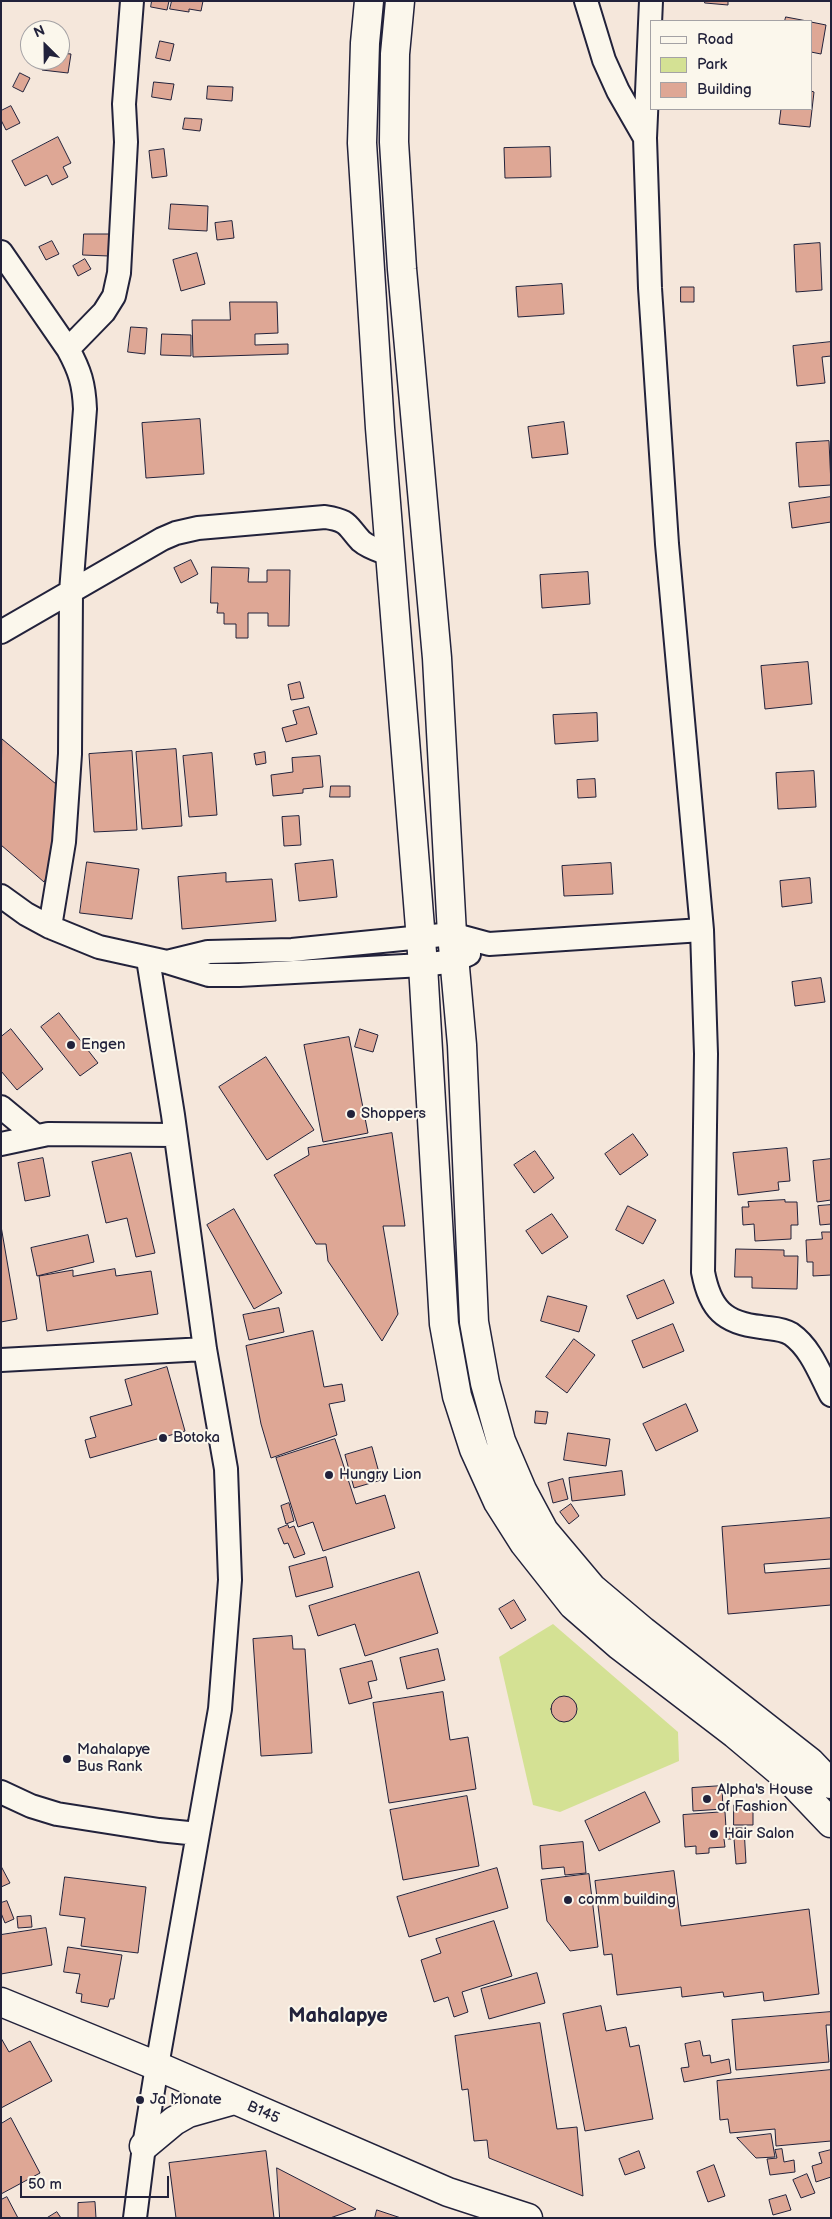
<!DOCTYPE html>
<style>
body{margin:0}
#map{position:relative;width:832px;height:2219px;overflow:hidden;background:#f5e7db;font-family:"Balsamiq Sans",sans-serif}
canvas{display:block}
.frame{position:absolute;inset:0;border:2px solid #22223b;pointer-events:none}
.legend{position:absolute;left:650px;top:20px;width:162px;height:90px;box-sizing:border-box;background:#fbf7ec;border:1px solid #a4a2a5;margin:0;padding:6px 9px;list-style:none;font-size:15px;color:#22223b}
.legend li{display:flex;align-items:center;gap:10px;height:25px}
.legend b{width:25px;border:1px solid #a4a2a5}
.north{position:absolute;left:20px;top:20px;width:50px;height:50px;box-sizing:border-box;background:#fbf7ec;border:1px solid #a4a2a5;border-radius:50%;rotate:337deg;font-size:14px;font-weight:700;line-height:20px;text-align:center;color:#22223b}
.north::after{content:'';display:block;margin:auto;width:18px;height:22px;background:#22223b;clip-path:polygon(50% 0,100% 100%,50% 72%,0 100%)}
.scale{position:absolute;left:20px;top:2176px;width:149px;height:22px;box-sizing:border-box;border:2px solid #22223b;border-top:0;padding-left:6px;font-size:15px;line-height:18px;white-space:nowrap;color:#22223b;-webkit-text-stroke:4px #fbf7ec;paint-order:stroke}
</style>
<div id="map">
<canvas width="832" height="2219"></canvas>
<div class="frame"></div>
<ul class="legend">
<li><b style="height:6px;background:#fbf7ec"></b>Road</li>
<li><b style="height:14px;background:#d4e194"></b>Park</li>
<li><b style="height:14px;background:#dea795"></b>Building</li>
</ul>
<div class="north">N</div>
<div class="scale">50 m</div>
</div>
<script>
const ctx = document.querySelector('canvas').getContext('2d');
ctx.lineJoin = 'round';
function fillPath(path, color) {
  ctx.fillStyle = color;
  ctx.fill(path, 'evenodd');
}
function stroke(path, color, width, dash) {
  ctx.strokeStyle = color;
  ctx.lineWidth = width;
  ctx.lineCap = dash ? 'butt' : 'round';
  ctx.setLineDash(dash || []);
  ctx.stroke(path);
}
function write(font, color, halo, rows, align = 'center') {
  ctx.font = font + ' "Balsamiq Sans",sans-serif';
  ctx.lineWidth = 4;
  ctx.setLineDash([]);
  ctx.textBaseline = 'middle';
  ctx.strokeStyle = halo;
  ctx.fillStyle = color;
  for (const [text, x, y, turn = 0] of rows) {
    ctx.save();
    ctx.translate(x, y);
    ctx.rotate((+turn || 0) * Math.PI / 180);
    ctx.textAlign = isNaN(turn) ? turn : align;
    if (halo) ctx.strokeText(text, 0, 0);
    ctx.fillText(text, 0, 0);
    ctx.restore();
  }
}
fillPath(new Path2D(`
 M553,1624L678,1732L679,1761L560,1812L533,1805L499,1657Z`), '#d4e194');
const building = new Path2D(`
 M152,1H169L167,10L151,7Z
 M172,1H203L201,11L189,9V12L170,9Z
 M705,1H728V5L705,3Z
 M786,17L807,21H785Z
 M811,22L826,25L821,54L811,52Z
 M160,41L174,44L170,61L156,58Z
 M60,53L71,54L68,73L42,70L43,60H60Z
 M20,73L30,78L23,92L13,87Z
 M154,82L174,84L171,100L152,97Z
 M208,86L233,87L232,101L207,99Z
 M811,91L814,92L810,127L779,124L781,109H811Z
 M11,106L20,123L6,130L1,120V111Z
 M185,118L202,119L200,131L183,129Z
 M58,137L71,163L63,167L68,177L52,185L47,175L25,186L12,161Z
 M550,147L551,177L505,178L504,148Z
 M164,149L167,176L152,178L149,151Z
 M171,204L208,206L207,231L169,229Z
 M232,221L234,238L217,240L215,223Z
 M84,234H109V256L83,255Z
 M52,241L59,254L46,260L39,247Z
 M820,243L822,290L796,292L794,245Z
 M197,253L205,284L181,291L173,260Z
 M85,259L91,269L78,276L73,266Z
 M562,284L564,314L518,317L516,287Z
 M681,287H694V302H681Z
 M230,302H277L278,333L255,334V345L288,344V354L193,357L192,320H230Z
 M131,327L147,328L145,354L128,352Z
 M162,334L191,335V356L161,355Z
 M831,342V356L822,357L825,383L797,386L793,346Z
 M200,419L204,474L146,478L142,423Z
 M564,422L568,454L532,458L528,427Z
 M829,441L831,485L799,487L796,443Z
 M831,497V522L792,528L789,503Z
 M191,560L198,574L181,583L174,568Z
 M212,567L249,568L248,582H267V570H290L289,626H268V613H248V638H236V624H224V613H217L218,603H211Z
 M588,572L590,604L542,608L540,575Z
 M808,662L812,704L765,709L761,666Z
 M300,682L304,698L291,700L288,685Z
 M309,707L317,734L286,742L282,728L297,724L293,711Z
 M597,713L598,741L555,744L553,715Z
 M2,739L62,789L56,860L44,882L1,845Z
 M176,749L182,826L142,829L136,752Z
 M132,751L137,830L94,832L89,754Z
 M265,752L266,763L256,765L254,754Z
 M212,753L217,815L189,817L183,756Z
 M320,756L323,787L303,789V793L273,796L271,775L293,772L292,758Z
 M814,771L816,807L778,809L776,773Z
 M595,779L596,797L578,798L577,780Z
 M331,786H350V797H330Z
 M299,816L301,845L284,846L282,817Z
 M333,860L337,897L299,901L295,864Z
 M87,862L139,869L132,919L80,913Z
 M611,863L613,894L564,896L562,866Z
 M226,873V882L272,879L276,921L182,929L178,877Z
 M810,878L812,903L782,907L780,881Z
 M821,978L825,1002L795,1006L792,982Z
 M59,1013L98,1063L80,1076L41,1027Z
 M11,1029L43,1069L17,1090L1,1071V1037Z
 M360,1029L378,1035L373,1052L355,1047Z
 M349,1037L368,1133L323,1142L304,1045Z
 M266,1057L314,1130L267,1160L219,1087Z
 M392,1133L405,1226H383L398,1314L382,1341L328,1261L326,1244H316L274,1175L309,1155L308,1148Z
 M633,1134L648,1155L620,1175L605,1154Z
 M787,1148L790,1181L778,1182L779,1190L738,1195L733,1153Z
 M535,1151L554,1178L534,1193L514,1165Z
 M131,1153L155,1253L136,1257L127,1218L106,1223L92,1162Z
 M43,1158L50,1196L25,1201L18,1163Z
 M831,1159V1200L817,1202L813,1161Z
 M785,1200V1202H797L798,1225H791V1239L755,1241L754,1224L743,1225L742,1207H749L748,1202Z
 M831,1205V1224L820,1225L818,1206Z
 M628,1206L656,1220L643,1244L616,1230Z
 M234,1209L282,1293L254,1309L207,1225Z
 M552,1214L568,1237L542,1254L526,1231Z
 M1,1226L17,1319L1,1322Z
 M822,1232H831V1275L813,1276V1262H807L806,1240L822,1239Z
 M88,1235L94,1262L37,1276L31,1248Z
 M736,1249L784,1250V1256H798L797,1289L752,1288V1277H735Z
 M115,1269L116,1276L151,1271L158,1314L47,1331L39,1276L73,1270V1276Z
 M664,1280L674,1303L637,1319L627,1296Z
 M548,1296L587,1306L579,1332L541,1321Z
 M279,1308L284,1332L249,1340L243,1315Z
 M673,1324L684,1351L643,1368L632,1341Z
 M313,1331L324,1387L342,1384L345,1401L329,1404L337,1435L271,1458L261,1424L246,1346Z
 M574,1339L595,1355L567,1393L546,1377Z
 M167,1367L185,1431L90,1458L85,1440L96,1437L90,1417L132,1405L125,1380Z
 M686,1404L698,1431L656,1451L643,1424Z
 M536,1411L548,1412L546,1424L535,1423Z
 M568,1433L610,1439L606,1466L564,1460Z
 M335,1439L356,1504L385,1495L395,1528L323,1551L313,1522L298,1527L276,1458Z
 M372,1447L381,1480L354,1488L345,1455Z
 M622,1471L625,1495L572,1501L569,1478Z
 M563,1479L568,1499L553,1503L548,1483Z
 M289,1503L294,1521L286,1524L281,1506Z
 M571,1504L579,1516L569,1524L560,1512Z
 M831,1518V1559L764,1564L765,1573L831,1568V1605L728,1614L722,1527Z
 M288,1525L289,1528L294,1526L305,1554L294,1558L288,1543L284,1544L278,1529Z
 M326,1557L333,1587L296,1597L289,1567Z
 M419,1572L438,1633L365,1656L355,1624L318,1636L309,1606Z
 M514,1600L526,1620L511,1629L499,1609Z
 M292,1636L293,1649H305L312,1753L261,1756L253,1639Z
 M438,1649L445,1680L407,1689L400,1658Z
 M372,1661L377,1680L368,1682L372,1698L349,1704L340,1669Z
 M443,1692L450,1740L468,1737L476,1789L389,1803L373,1703Z
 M551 1709a13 13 0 1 1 26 0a13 13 0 1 1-26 0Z
 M722,1786L723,1809L693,1811L692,1788Z
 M645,1792L660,1822L599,1851L585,1821Z
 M467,1796L479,1866L403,1880L390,1810Z
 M734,1805H753V1825H734Z
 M725,1812L726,1828H744L746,1863L736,1864L734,1839H724L725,1847L709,1848V1853L696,1854V1846L685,1847L683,1815Z
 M583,1842L586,1873L565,1875L564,1867L542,1869L540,1846Z
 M2,1868L10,1883L1,1887V1869Z
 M497,1868L508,1908L409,1937L397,1897Z
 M674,1871L681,1926L809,1909L819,1994L764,2001L763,1992L724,1997L723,1992L682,1997L681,1987L617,1995L612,1954L604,1955L595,1881Z
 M589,1874L598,1947L570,1951L547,1921L541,1880Z
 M65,1877L146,1887L138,1953L81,1946L85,1918L60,1915Z
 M7,1901L14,1919L5,1923L1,1913V1903Z
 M31,1916L32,1927L18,1928L17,1917Z
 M494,1921L512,1976L462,1992L468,2012L454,2017L448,1997L434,2002L421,1960L441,1953L436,1939Z
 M46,1928L52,1965L1,1974V1935Z
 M68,1947L122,1955L114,1999H110L108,2007L81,2002L82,1994L76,1993L80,1974L64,1972Z
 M537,1973L545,2003L489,2019L481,1989Z
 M601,2006L606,2031L626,2027L630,2047L639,2045L653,2119L585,2131L563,2014Z
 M831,2012V2025H826L829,2062L736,2070L732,2020Z
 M540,2023L557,2129L577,2127L583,2196L489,2158L487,2140L474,2141L468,2089L462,2090L455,2036Z
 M1,2038L9,2052L30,2041L52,2081L1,2108Z
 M700,2041L703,2056L710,2055L711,2063L729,2059L731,2073L684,2082L681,2068L689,2067L685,2044Z
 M831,2070V2141L776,2146L775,2129L730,2133L728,2119L720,2120L717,2081Z
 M11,2118L40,2173L1,2194V2124Z
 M771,2134L775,2157L756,2158L737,2138Z
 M782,2149L784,2162L794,2160L795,2172L770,2175L767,2159L777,2158L775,2150Z
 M831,2150V2177L816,2182L812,2166L822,2163L819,2153Z
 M266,2151L274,2218H176L169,2163Z
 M639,2151L645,2168L625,2175L619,2159Z
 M714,2165L725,2196L708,2202L697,2172Z
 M277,2168L356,2209L330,2218H280Z
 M807,2174L815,2193L801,2198L793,2180Z
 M786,2195L791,2210L773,2215L769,2200Z
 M7,2197L18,2218H1V2200Z
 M95,2202L96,2218H78V2203Z
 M377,2210L401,2218H375Z
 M57,2212L61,2218H47Z`);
fillPath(building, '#dea795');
stroke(building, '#22223b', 1);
const minor = new Path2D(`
 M586,1L604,60L618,91L645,138
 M651,1L645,138L650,288L667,544L702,930
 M1,252L68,349C80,371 84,384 85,409L71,592L70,754L64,842L50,927
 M68,349L104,312L114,296L119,273L126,142L124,104L132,1
 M1,632L162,539L176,533L198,528L325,517C350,521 346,525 361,541C369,548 381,551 391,555
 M1,896L26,914L50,927L99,947L167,962L209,975H239L423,965L454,961L469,954
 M167,962L208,952L292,950L452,934L489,944L702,930L706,1054L703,1272C710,1309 724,1323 761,1327C772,1329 781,1328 791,1334C811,1348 820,1374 831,1395
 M1,1107L36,1136
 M1,1144L48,1134L175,1135
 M1,1360L205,1349
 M1,1792L31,1806L57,1814L159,1830L198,1834
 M135,2218L144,2146L157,2066L220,1709L230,1580L226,1469L205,1349L173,1115L148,959`);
const major = new Path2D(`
 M1,2002L157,2066L448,2192L528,2218
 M144,2146L174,2121L188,2113L234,2100`);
const highway = new Path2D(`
 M369,1L365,43L362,143L380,428L423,965L444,1324L457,1396L474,1449L498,1502L524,1543L573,1605L620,1646L735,1734L791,1781L831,1823
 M400,1L395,54L394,142L402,269L437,658L452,934L462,1045L474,1322L485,1383L501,1441L522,1490L544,1531L592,1588L643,1631L810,1762L831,1784`);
stroke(minor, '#22223b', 26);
stroke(major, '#22223b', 31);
stroke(highway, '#22223b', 31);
stroke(minor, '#fbf7ec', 22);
stroke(major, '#fbf7ec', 28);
stroke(highway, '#fbf7ec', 28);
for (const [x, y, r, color] of [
 [71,1045,5,"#22223b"],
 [351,1114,5,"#22223b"],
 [163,1438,5,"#22223b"],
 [329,1475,5,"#22223b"],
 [67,1759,5,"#22223b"],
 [707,1799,5,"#22223b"],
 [714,1834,5,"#22223b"],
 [568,1900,5,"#22223b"],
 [140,2100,5,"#22223b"]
]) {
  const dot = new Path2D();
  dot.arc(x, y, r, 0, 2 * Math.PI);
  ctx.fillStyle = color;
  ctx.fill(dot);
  stroke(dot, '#fbf7ec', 2);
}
write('15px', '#22223b', '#fbf7ec', [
 ["Engen",81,1045],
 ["Shoppers",361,1114],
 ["Botoka",173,1438],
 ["Hungry Lion",339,1475],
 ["Mahalapye",77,1750],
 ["Bus Rank",77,1767],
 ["Alpha's House",717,1790],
 ["of Fashion",717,1807],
 ["Hair Salon",724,1834],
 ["comm building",578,1900],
 ["Ja Monate",150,2100]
], 'left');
write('15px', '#22223b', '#fbf7ec', [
 ["B145",263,2113,24]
]);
write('bold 20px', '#22223b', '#fbf7ec', [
 ["Mahalapye",338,2017]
]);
</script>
